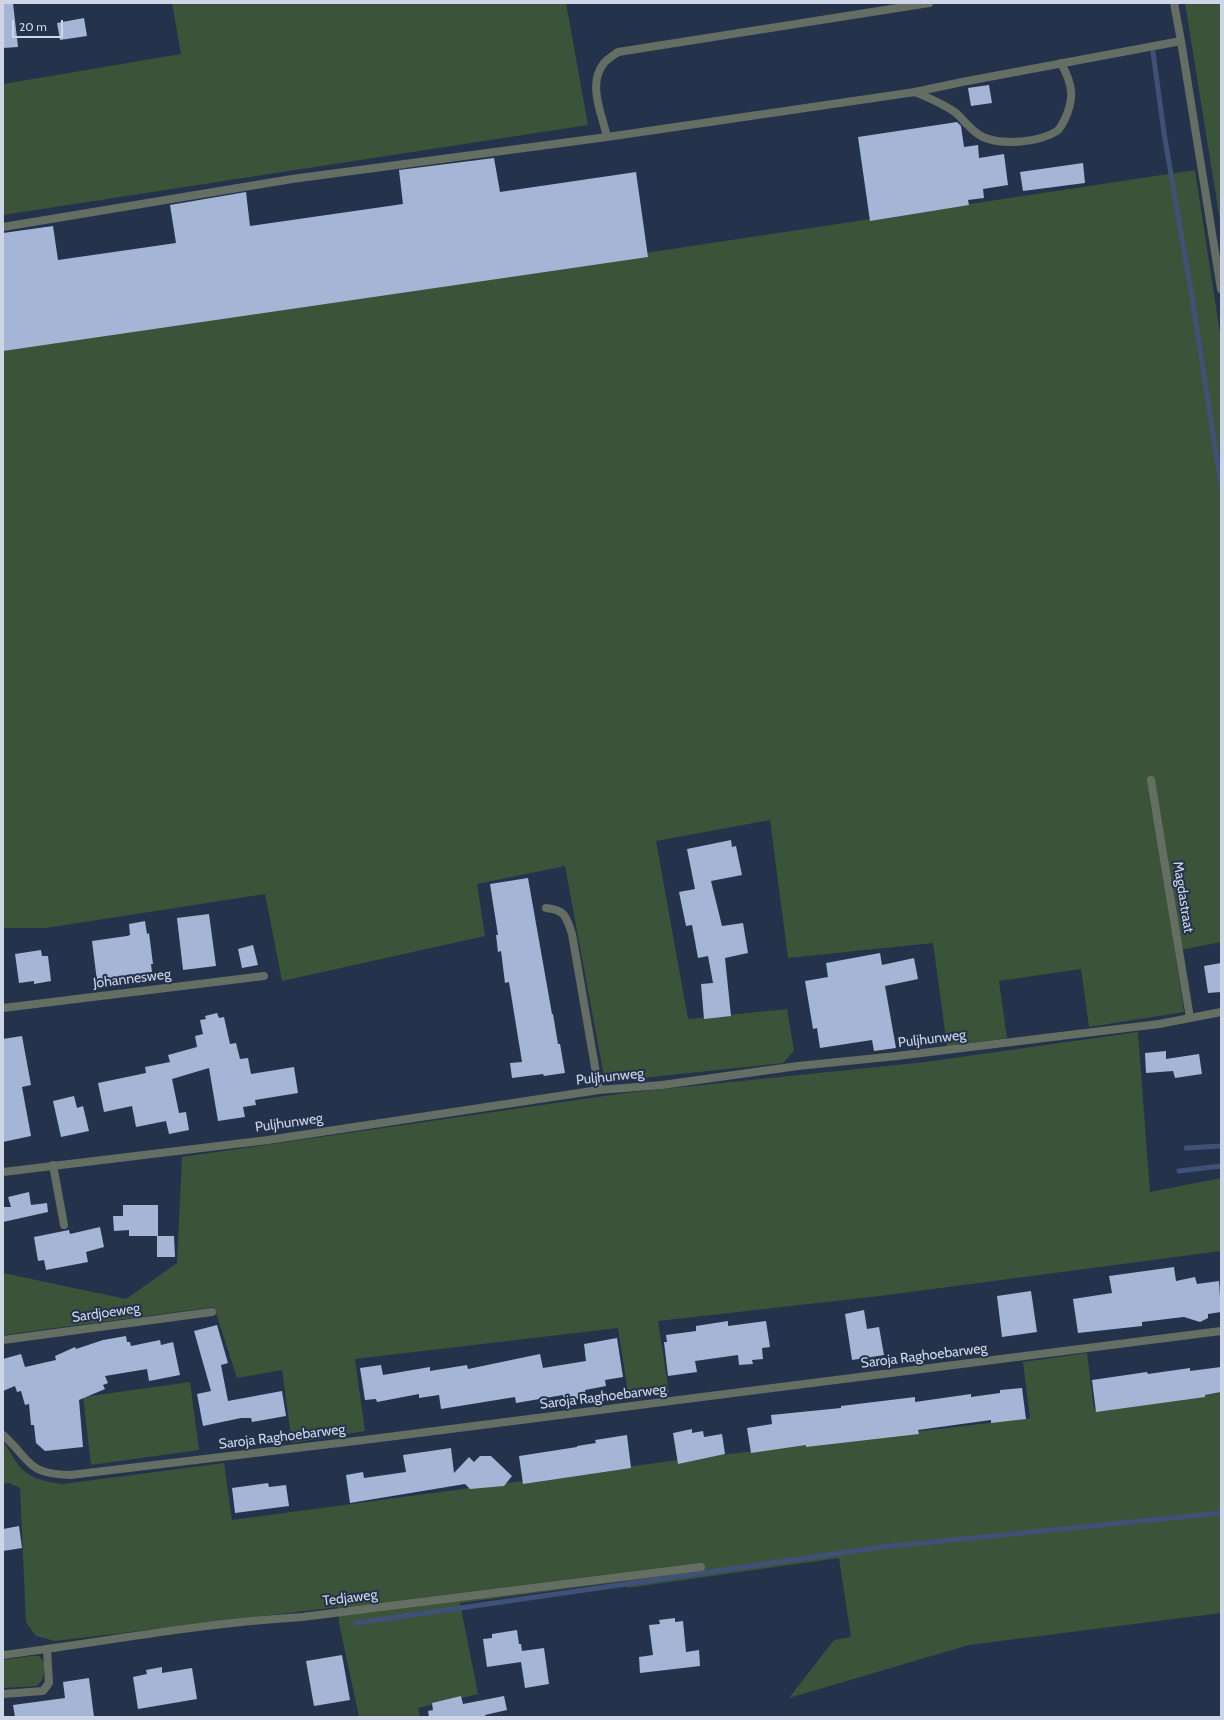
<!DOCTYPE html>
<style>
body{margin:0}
#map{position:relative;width:1224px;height:1720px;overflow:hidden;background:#25324b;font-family:Cabin,sans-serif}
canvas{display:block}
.frame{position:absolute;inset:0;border:4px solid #cdd5e6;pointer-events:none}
.scale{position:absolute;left:12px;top:20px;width:51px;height:18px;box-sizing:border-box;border:2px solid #cdd5e6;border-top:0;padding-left:5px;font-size:12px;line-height:14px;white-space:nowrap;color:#cdd5e6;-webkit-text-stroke:3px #25324b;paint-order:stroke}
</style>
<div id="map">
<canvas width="1224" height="1720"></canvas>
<div class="frame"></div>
<div class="scale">20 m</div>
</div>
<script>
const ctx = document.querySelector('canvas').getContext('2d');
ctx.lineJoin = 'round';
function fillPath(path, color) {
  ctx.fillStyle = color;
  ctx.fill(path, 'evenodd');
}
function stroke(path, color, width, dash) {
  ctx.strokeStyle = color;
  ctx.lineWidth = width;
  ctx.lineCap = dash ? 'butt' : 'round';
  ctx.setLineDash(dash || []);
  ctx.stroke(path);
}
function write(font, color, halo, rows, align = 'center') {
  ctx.font = font + ' Cabin,sans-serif';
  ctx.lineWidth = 4;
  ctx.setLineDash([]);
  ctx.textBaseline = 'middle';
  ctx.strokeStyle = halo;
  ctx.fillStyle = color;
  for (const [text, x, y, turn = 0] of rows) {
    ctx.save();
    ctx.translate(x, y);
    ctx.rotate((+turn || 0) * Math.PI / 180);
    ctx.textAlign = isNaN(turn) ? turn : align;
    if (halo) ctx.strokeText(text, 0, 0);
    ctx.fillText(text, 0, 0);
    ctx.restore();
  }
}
fillPath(new Path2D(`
 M172,3H566L588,125L3,215V84L181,54Z
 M1185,3H1221V227Z
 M1195,170L1221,340V942L1175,951L1184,1012L1089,1027L1081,969L999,981L1007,1038L947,1046L933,943L788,958L770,820L656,841L688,1019L787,1009L794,1051L783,1063L605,1082L565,866L477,884L485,936L282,981L265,894L46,928H3V350Z
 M1138,1032L1150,1192L1221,1178V1251L880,1296L658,1321L669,1392L629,1399L618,1328L355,1359L365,1431L292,1443L282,1370L237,1378L214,1307L3,1335V1273L126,1299L177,1263L182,1157L625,1093L925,1062Z
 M1087,1353L1094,1409L1221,1393V1613L969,1645L789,1698L834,1640L851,1637L839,1558L627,1588L626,1581L460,1603L478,1694L418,1708L420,1717H359L339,1623L338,1607L55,1641L36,1636L26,1622L20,1488L9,1483L3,1484V1442C9,1449 13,1458 19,1466C30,1479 47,1482 63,1484L224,1463L232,1520L671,1461L1030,1418L1023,1362Z
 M190,1382L199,1450L91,1465L83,1397Z
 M31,1656H39L44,1662C45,1672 45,1678 37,1686L3,1688V1660Z`), '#3b5338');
stroke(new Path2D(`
 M1153,52L1164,133L1192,297L1221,486
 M1186,1148L1221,1146
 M1179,1171L1221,1166
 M356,1623L882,1547L1221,1513`), '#3f5176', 5);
fillPath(new Path2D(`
 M3,3H13L18,47L3,48Z
 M84,18L87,36L60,40L57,23Z
 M989,85L992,103L971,106L968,88Z
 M957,122L961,126L964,147L978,145L979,158L1004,154L1008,185L983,189L984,198L968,200L969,205L870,221L858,137Z
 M494,158L500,192L636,172L648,257L3,351V233L53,226L58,260L176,243L170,205L246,192L250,226L403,204L399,170Z
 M1083,163L1085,183L1023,191L1020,172Z
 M731,840L732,847L736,846L742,875L711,881L722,926L743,923L748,953L725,958L731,1016L704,1019L701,984L713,983L708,956L698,958L692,925L686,926L679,892L695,889L687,849Z
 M528,878L552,1014H553L558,1044H560L565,1073L544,1076L543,1074L512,1078L510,1063L522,1062L509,982L505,983L501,951L498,952L496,935H498L490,884Z
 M209,914L216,966L183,970L177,918Z
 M145,921L147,934L149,933L153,964H151L152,972L128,975L129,977L97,981L92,941L127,936L130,935L129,924Z
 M253,945L258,965L242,968L238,949Z
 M41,950L42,956H48L51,981L34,984V981L19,983L15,954Z
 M880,953L882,965L914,958L918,979L885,986L896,1048L874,1051L872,1040L820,1048L817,1028L813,1029L805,981L828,977L826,963Z
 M1221,963V992L1208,993L1204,966Z
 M217,1013L219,1018L224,1017L230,1044L236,1043L240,1059L248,1058L251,1074L294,1067L298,1093L255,1100L256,1105L243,1107L245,1117L218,1121L209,1068L172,1079L179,1113L186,1112L189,1130L169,1134L166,1121L136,1127L132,1106L104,1112L98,1083L146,1073L145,1067L170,1062L168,1055L197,1047L195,1036L203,1034L200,1020L206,1019L205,1016Z
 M22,1036L31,1085L22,1087L31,1136L3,1142V1039Z
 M1166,1051V1059L1199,1054L1202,1074L1175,1078L1173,1071L1146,1073L1145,1053Z
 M74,1096L77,1108L83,1106L89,1131L61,1137L53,1101Z
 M29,1192L31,1205L47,1203L48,1212L3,1222V1207H11L8,1197Z
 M123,1205H158V1236H129V1230L114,1231L113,1216H123Z
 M100,1227L104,1247L86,1252L88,1262L46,1270L44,1260L38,1261L34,1237L69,1230L70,1234Z
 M157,1236H174L175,1257H157Z
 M1174,1267L1176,1281L1195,1277L1197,1284L1219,1281L1221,1312L1208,1314V1318L1200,1322L1184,1317L1175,1318L1142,1322V1326L1078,1333L1073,1299L1112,1293L1109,1276Z
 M1031,1291L1037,1332L1002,1337L997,1296Z
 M864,1310L867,1329L879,1327L884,1355L852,1360L845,1314Z
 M728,1321V1326L766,1321L770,1347L762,1348L763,1359L752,1360L753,1364L739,1365L738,1355L695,1361L697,1372L668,1376L664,1342H667L666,1335L696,1331V1326Z
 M217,1325L228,1363L221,1365L228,1401L282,1391L286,1416L252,1422L251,1418H241L203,1426L197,1394L211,1391L194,1331Z
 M126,1336L127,1342H130L131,1346L160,1340L161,1345L173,1342L180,1375L149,1381L147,1369L105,1376L108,1383L103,1385L105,1389L79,1400L83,1447L45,1451L36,1443L34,1425H31L29,1404L25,1405L21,1391L17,1392L15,1386L3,1391V1359L21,1354L25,1367L56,1360L55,1356L75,1347L76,1349L103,1340Z
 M617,1338L623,1377L605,1380L606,1386L585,1390L586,1398L564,1401L563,1395L516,1403L515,1397L441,1409L439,1395L419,1398V1394L377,1402L376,1399L365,1400L360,1368L381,1365L383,1375L430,1367V1371L467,1365L468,1369L540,1354L543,1368L586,1361L584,1344Z
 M1221,1367V1392L1205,1395V1397L1096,1412L1092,1380L1147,1372L1148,1374L1190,1368V1371Z
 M1022,1388L1026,1419L991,1423V1420L918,1430L919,1434L806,1447V1445L751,1453L747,1428L772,1424L771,1415L841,1408V1406L915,1397V1402L971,1394V1397L1000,1393V1390Z
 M692,1429V1433L703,1431L704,1437L722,1434L725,1454L678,1464L673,1433Z
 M627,1435L631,1468L523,1484L519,1456L577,1447V1446L596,1443L595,1440Z
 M451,1448L454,1473L469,1457L474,1462L480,1456H491L512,1476L504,1486L470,1489L465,1484L350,1503L346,1475L363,1472L364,1478L406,1472L403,1455Z
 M268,1483L269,1487L286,1485L289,1506L235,1513L232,1488Z
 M19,1526L22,1548L3,1551V1529Z
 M675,1618V1622L683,1621L686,1652L699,1650L700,1666L640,1673L639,1657L653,1655L649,1625L660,1624L659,1620Z
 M517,1630L519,1644H521L522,1651L544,1648L549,1684L525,1688L521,1662L487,1667L483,1639L492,1638V1634Z
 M342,1655L350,1700L314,1706L306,1661Z
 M162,1667V1673L192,1668L197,1699L138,1709L133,1677L147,1674L146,1670Z
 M89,1678L94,1717H15L13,1705L65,1698L63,1682Z
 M461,1696L463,1704L504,1696L507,1710L485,1715L486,1717H429L428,1711L433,1710L432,1703Z`), '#a4b5d5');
stroke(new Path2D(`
 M1174,3L1181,41L1221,289
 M915,92C929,98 944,104 956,113C965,121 972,132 983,137C1003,146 1040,142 1057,131C1060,129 1062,124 1064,121C1075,98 1073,85 1061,63
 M607,137C602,114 587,84 604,63C607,59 614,55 618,52L929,3
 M3,227L292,179L607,137L915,92L962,82L1181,41
 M53,1165L64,1225
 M3,1694L43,1691L49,1683L47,1649`), '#646e62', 8);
stroke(new Path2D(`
 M1151,780L1190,1018
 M546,908C566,910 566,917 572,934L599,1090
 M3,1008L264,976
 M3,1172L268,1140L599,1090L662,1085L798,1066L897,1056L1159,1024L1221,1012
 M3,1340L212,1312
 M3,1435C31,1460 26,1474 70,1475L364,1440L1221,1331
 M3,1655C103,1642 201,1623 302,1617L701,1567`), '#646e62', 8);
write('14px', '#cdd5e6', '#25324b', [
 ["Magdastraat",1183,897,81],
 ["Johannesweg",132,979,-7],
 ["Puljhunweg",932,1039,-7],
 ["Puljhunweg",610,1077,-6],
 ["Puljhunweg",289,1123,-8],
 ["Sardjoeweg",106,1313,-8],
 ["Saroja Raghoebarweg",924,1356,-7],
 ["Saroja Raghoebarweg",603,1397,-7],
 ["Saroja Raghoebarweg",282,1437,-7],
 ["Tedjaweg",350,1598,-7]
]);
</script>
